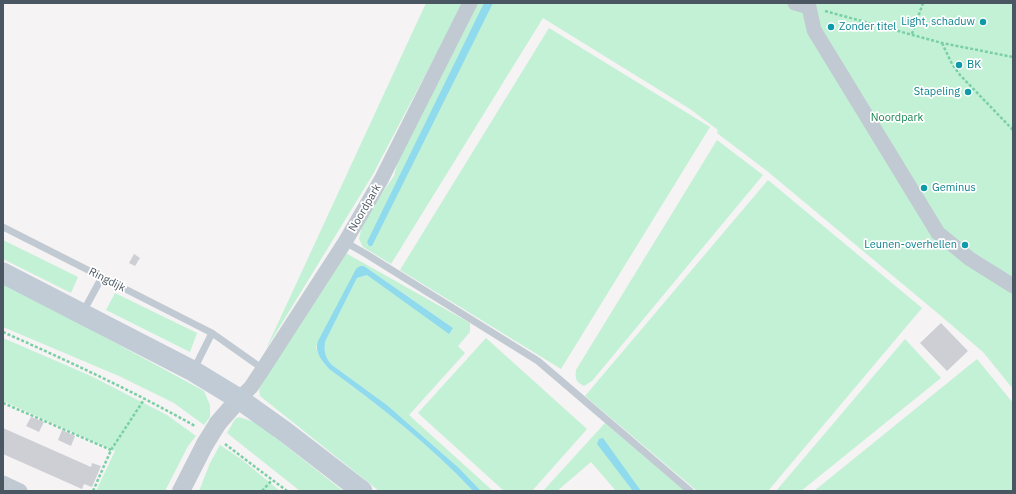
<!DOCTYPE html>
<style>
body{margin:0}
#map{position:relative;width:1016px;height:494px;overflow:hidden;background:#f5f3f3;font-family:"IBM Plex Sans",sans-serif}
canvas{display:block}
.frame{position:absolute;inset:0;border:4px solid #4a5661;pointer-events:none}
</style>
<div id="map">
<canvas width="1016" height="494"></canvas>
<div class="frame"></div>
</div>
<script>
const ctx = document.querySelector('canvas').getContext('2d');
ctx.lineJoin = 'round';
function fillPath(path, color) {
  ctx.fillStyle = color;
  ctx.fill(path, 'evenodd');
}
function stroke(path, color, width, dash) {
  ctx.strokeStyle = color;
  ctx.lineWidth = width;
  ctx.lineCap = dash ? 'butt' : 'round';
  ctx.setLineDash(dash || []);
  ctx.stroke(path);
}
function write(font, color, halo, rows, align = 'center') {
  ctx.font = font + ' "IBM Plex Sans",sans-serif';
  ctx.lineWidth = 3.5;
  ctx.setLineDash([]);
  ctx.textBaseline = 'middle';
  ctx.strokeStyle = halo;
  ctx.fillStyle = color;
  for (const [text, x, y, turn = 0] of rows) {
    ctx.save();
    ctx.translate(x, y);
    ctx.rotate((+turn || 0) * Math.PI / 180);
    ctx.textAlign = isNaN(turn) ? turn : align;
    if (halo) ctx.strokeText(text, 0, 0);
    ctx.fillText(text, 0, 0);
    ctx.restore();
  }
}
fillPath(new Path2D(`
 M426,3H463L372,176L266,349Z
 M475,3H1013V389L983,352L941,316L767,171L717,133L718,130L690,109L543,18L391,264L363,247L359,239L363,221L394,176L398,161Z
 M549,28L710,127L561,369L400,270Z
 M717,140L763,175L592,381L584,386C576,382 575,379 576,370Z
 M768,180L922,308L768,491H697L585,396Z
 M3,240L78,277L71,293L3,259Z
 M344,252L470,323V332L458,346L465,353L409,415L493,491H481L459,468L387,405L332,365C325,357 324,352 325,342L357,278L367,275L453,328L364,266L316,347C318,356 323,362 329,369C380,406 430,445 473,491H379L260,396L259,389L268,371Z
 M3,282L204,391L210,405V417L204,425L174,403L119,376L3,327Z
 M115,293L197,333L190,352L106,310Z
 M3,338L91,376L167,415L196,436L188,446L165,491H96L115,451L3,401Z
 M486,338L587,429L532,491H504L418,413Z
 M905,339L941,378L801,491H776Z
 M977,359L1013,403V491H814Z
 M239,417L257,423L343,491H300L227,433L235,419Z
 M605,423L685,491H616L591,462L557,491H543Z
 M220,445L241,459L280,491H199L210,463Z`), '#c3f1d5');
fillPath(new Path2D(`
 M484,3H493L372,246H369L367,242Z
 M360,266H364L453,328L449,334L367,275L357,278L325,342C324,352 325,357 332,365L387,405L459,468L481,491H473C430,445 380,406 329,369C322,361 314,352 318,341L356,269Z
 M603,438L641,491H633L597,444L599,439Z`), '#90daee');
fillPath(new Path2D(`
 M134,254L140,258L135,266L129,263Z
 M941,323L968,351L947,371L920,343Z
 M31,417L44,422L39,432L26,426Z
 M3,428L91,467L92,463L101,466L92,487L84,484L82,489L3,454Z
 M62,430L75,436L71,446L58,440Z`), '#cdcfd5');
stroke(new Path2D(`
 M825,11L942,43L1013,57
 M912,34L923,3
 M942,43L952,64L960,75L1013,130
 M3,332C68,361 133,391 195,426
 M3,403L111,450
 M225,444L287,491
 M93,491L111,450L145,398
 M262,491L272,480`), '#7ad0a6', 2.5, [3, 2]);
stroke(new Path2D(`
 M3,227L212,333L194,369
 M345,242L366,254L538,361L690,491
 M83,312L102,277
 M212,333L263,369`), '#c1cad2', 7);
stroke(new Path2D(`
 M795,3L809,7L814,30L938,233L970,259L1013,286
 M239,399L251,387L263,369L345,242L381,180L470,3
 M3,483L20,491`), '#c1cad2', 15);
stroke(new Path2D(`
 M218,423L239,399
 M181,491L205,444`), '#c1cad2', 18);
stroke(new Path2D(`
 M3,273L193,371L239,399L284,431L362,491`), '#c1cbd6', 21);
stroke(new Path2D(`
 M205,444L218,423`), '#c1cad2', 18);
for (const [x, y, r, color] of [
 [983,22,4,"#0f9aa8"],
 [831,27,4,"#0f9aa8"],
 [959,65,4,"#0f9aa8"],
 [968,92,4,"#0f9aa8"],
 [924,188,4,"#0f9aa8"],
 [965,245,4,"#0f9aa8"]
]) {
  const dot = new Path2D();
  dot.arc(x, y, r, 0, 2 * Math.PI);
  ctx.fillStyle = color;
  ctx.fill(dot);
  stroke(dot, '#fff', 1.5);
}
write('11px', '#0d838f', '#fff', [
 ["Light, schaduw",975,22],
 ["Zonder titel",839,27,"left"],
 ["BK",967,65,"left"],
 ["Stapeling",960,92],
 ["Geminus",932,188,"left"],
 ["Leunen-overhellen",957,245]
], 'right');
write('11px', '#17864f', '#fff', [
 ["Noordpark",897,118]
]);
write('11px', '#4a5661', '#fff', [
 ["Noordpark",365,208,-60],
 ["Ringdijk",107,280,27]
]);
</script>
